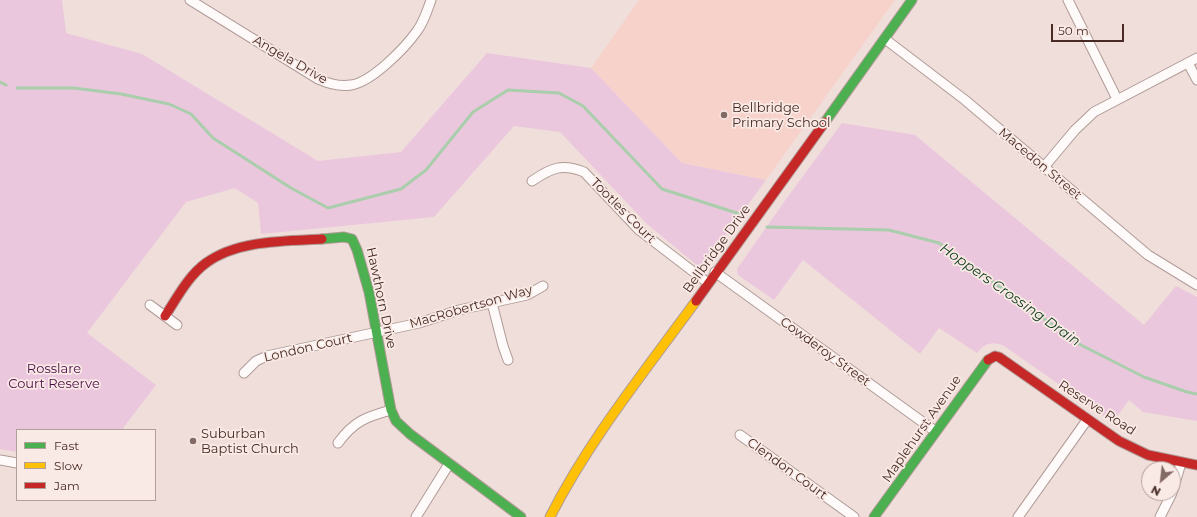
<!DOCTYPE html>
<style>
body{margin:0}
#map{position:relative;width:1197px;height:517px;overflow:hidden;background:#f0deda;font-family:Montserrat,sans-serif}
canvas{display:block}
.legend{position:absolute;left:16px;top:429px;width:140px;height:72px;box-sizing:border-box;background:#faeae6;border:1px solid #b39e99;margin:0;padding:5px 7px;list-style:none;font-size:12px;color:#482b25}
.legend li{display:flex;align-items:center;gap:8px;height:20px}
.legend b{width:20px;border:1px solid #b39e99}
.north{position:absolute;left:1141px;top:461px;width:40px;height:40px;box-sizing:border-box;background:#faeae6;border:1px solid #b39e99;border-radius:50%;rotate:208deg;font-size:11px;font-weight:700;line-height:16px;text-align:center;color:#482b25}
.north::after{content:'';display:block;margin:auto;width:14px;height:18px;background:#836a64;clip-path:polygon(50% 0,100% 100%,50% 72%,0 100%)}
.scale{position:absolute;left:1051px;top:24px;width:73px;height:18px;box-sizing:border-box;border:2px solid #482b25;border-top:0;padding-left:5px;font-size:12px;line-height:14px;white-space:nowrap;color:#482b25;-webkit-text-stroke:3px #faeae6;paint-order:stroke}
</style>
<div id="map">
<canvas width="1197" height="517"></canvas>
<ul class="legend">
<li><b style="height:5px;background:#4caf50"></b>Fast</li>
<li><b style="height:5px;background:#ffc107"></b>Slow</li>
<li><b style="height:5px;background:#c62828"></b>Jam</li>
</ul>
<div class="north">N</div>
<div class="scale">50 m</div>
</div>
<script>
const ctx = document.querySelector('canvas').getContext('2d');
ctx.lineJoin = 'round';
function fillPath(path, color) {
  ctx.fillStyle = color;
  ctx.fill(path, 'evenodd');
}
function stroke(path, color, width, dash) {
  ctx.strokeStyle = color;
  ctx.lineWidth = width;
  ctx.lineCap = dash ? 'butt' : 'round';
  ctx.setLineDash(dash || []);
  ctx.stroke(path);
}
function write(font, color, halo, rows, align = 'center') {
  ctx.font = font + ' Montserrat,sans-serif';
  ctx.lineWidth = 3.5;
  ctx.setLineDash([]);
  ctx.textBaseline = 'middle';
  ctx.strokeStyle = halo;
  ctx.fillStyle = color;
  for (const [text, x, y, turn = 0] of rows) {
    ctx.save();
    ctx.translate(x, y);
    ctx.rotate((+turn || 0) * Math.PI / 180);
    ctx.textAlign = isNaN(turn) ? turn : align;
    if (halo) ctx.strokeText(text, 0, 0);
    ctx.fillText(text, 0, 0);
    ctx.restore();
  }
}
fillPath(new Path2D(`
 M639,0H895L766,180L682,163L591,68Z`), '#f7d2cb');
fillPath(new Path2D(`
 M0,0H62L66,33L142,54L318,161L401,152L487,53L591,68L682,163L766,180L704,265L698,266L647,224L560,132L514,126L434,217L261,234L258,203L235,188L186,202L87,333L156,385L123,428L126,430H17V452L0,449Z
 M842,123L915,135L1144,325L1176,286L1197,297V421L1143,412L1129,400L1113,422L1004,346C993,340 983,344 977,353L939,328L920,354L803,260L774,300L738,275L737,269L784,202Z`), '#ebc7de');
stroke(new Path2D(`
 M0,82L6,85
 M17,88H74L121,94L169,104L191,114L213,138L291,188L328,208L401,189L426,170L473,112L508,90L559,93L583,106L662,189L743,215
 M767,227L889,230L939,243L1079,344L1144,377L1187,392L1197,394`), '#aacdac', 3);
const street = new Path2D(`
 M190,0L318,79C329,84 339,87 351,85C372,82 405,48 417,31C424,22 427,11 431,0
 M1068,0L1117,99
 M885,39L965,100L1148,255L1197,285
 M1188,63L1197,80
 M1044,167L1075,130L1094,112L1197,58
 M532,181C551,168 562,163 584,172L639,230L708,283
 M715,272L935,431
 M492,303L503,346L508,360
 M150,305L177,325
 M244,373L256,361L267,356L419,323L459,310L527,295L543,286
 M740,435L854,517
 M338,443C354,421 366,417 391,410
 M0,460L17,463
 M1173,490L1181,463
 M416,517L449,464
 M1018,517L1087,420
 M1160,517L1172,493`);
const fast = new Path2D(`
 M825,122L912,0
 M322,239L344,237L352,239L357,250L369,292L391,410L396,421L410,434L521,517
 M874,517L988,360`);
const slow = new Path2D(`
 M550,517C589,440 645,371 696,301`);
const jam = new Path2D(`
 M696,301L825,122
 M165,316C177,298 188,276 206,263C237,240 285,241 322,239
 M988,360L995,356L999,357L1119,441L1148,455L1197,465`);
stroke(street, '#b09b97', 11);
stroke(fast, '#b09b97', 11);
stroke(slow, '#b09b97', 11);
stroke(jam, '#b09b97', 11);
stroke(street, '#fdfaf9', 9);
stroke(fast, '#4caf50', 9);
stroke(slow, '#ffc107', 9);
stroke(jam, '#c62828', 9);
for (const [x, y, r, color] of [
 [724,115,4,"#836a64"],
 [193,441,4,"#836a64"]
]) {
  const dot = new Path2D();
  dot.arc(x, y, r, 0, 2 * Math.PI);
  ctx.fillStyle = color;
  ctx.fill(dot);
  stroke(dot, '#faeae6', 1.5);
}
write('13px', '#482b25', '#faeae6', [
 ["Angela Drive",290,60,30],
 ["Macedon Street",1040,164,40],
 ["Tootles Court",623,211,45],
 ["Bellbridge Drive",717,249,-54],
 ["Hawthorn Drive",381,298,78],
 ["MacRobertson Way",471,307,-16],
 ["London Court",308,348,-13],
 ["Cowderoy Street",825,352,36],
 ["Reserve Road",1097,408,33],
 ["Maplehurst Avenue",922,429,-55],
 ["Clendon Court",787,469,36]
]);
write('13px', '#482b25', '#faeae6', [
 ["Bellbridge",732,108],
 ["Primary School",732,123],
 ["Suburban",201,434],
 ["Baptist Church",201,449]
], 'left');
write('13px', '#490946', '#faeae6', [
 ["Rosslare",54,369],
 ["Court Reserve",54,384]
]);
write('italic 14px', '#154022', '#faeae6', [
 ["Hoppers Crossing Drain",1010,295,35]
]);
</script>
